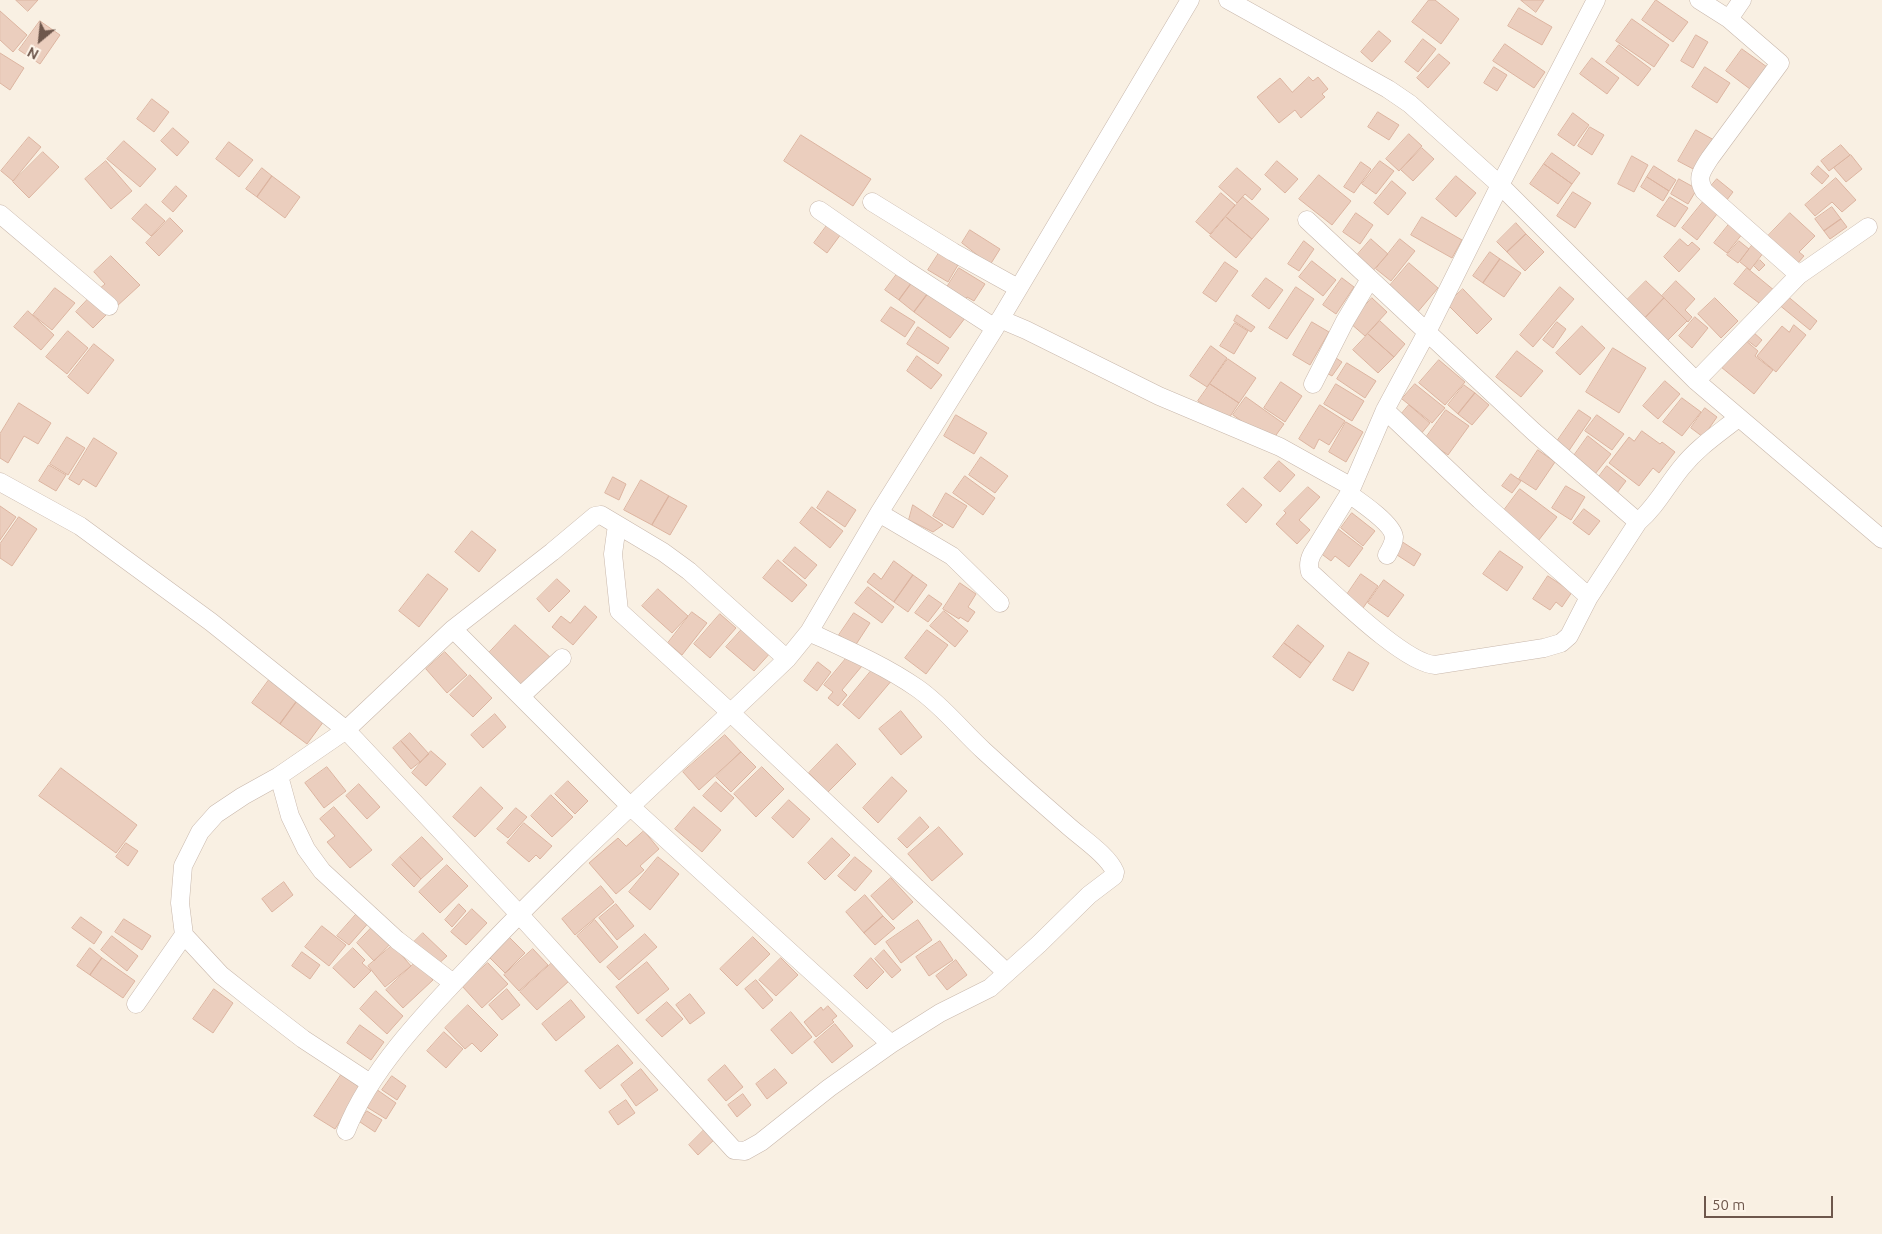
<!DOCTYPE html>
<style>
body{margin:0}
#map{position:relative;width:1882px;height:1234px;overflow:hidden;background:#f9f0e3;font-family:Ubuntu,sans-serif}
canvas{display:block}
.north{position:absolute;left:15px;top:15px;width:50px;height:50px;-webkit-text-stroke:4px #fdf4e9;paint-order:stroke;rotate:208deg;font-size:14px;font-weight:700;line-height:20px;text-align:center;color:#6e574c}
.north::after{content:'';display:block;margin:auto;width:18px;height:22px;background:#6e574c;clip-path:polygon(50% 0,100% 100%,50% 72%,0 100%)}
.scale{position:absolute;left:1704px;top:1196px;width:129px;height:22px;box-sizing:border-box;border:2px solid #6e574c;border-top:0;padding-left:6px;font-size:15px;line-height:18px;white-space:nowrap;color:#6e574c;-webkit-text-stroke:4px #fdf4e9;paint-order:stroke}
</style>
<div id="map">
<canvas width="1882" height="1234"></canvas>
<div class="north">N</div>
<div class="scale">50 m</div>
</div>
<script>
const ctx = document.querySelector('canvas').getContext('2d');
ctx.lineJoin = 'round';
function fillPath(path, color) {
  ctx.fillStyle = color;
  ctx.fill(path, 'evenodd');
}
function stroke(path, color, width, dash) {
  ctx.strokeStyle = color;
  ctx.lineWidth = width;
  ctx.lineCap = dash ? 'butt' : 'round';
  ctx.setLineDash(dash || []);
  ctx.stroke(path);
}
const building = new Path2D(`
 M16,0H38L28,11Z
 M1429,0H1435L1459,19L1441,44L1412,22Z
 M1521,0H1544L1536,12Z
 M1656,0L1688,22L1673,42L1642,20Z
 M1519,8L1552,27L1542,45L1508,26Z
 M0,11L27,35L13,52L0,40Z
 M1632,19L1669,45L1654,67L1616,41Z
 M40,21L60,35L40,64L19,50Z
 M1379,31L1391,41L1372,62L1361,52Z
 M1696,35L1708,42L1693,68L1681,61Z
 M1423,39L1436,49L1418,72L1405,62Z
 M1505,44L1545,72L1534,88L1493,61Z
 M1619,45L1651,69L1638,86L1606,62Z
 M1742,49L1767,67L1750,89L1726,71Z
 M0,53L24,68L10,90L0,83Z
 M1439,54L1450,63L1428,88L1417,78Z
 M1592,58L1619,78L1607,94L1580,74Z
 M1494,67L1507,75L1497,91L1484,83Z
 M1705,67L1730,83L1717,103L1692,87Z
 M1309,77L1313,81L1318,77L1328,89L1322,94L1325,97L1301,118L1295,110L1279,123L1257,97L1280,78L1292,92Z
 M152,99L169,112L154,132L137,119Z
 M1378,112L1399,125L1389,140L1368,127Z
 M1573,113L1589,125L1574,146L1558,135Z
 M1590,127L1604,135L1592,155L1578,146Z
 M173,128L189,142L177,156L161,141Z
 M1696,130L1714,140L1697,171L1678,161Z
 M1409,134L1422,146L1399,171L1386,159Z
 M801,135L871,179L853,206L784,161Z
 M29,137L41,147L13,181L1,171Z
 M124,141L156,169L140,187L107,159Z
 M229,142L253,160L239,177L216,159Z
 M1841,145L1850,155L1829,171L1821,161Z
 M1422,148L1434,159L1413,181L1401,170Z
 M43,152L59,167L29,198L13,182Z
 M1552,153L1580,173L1572,184L1544,164Z
 M1851,155L1862,169L1846,182L1834,168Z
 M1632,156L1648,165L1634,192L1618,184Z
 M106,161L132,191L111,209L85,179Z
 M1277,161L1298,179L1285,193L1265,175Z
 M1380,161L1394,171L1376,194L1362,184Z
 M1361,162L1371,169L1354,193L1344,187Z
 M1544,164L1572,184L1558,204L1530,184Z
 M1654,166L1676,180L1669,191L1647,177Z
 M1818,166L1829,176L1822,184L1811,174Z
 M262,168L272,176L257,197L246,189Z
 M1237,168L1261,189L1252,200L1245,194L1237,203L1219,187Z
 M1319,175L1351,201L1332,225L1299,199Z
 M272,176L300,197L285,218L257,197Z
 M1456,176L1476,193L1456,217L1436,199Z
 M1647,177L1669,191L1663,201L1641,187Z
 M1836,178L1856,200L1842,212L1832,202L1815,216L1805,205Z
 M1679,179L1697,189L1688,204L1671,194Z
 M1717,179L1733,192L1723,205L1707,191Z
 M1392,181L1406,193L1388,215L1374,203Z
 M176,186L187,196L173,212L162,202Z
 M1573,192L1591,203L1575,228L1557,216Z
 M1221,193L1235,205L1210,234L1196,222Z
 M1243,197L1269,219L1252,239L1226,217Z
 M1670,197L1688,208L1675,227L1657,216Z
 M1703,202L1717,214L1697,240L1682,228Z
 M146,204L165,221L151,236L132,219Z
 M1832,207L1841,219L1824,231L1815,219Z
 M1356,213L1373,225L1360,244L1343,232Z
 M1790,213L1815,236L1799,252L1804,256L1797,264L1768,236Z
 M1226,217L1252,239L1236,258L1210,236Z
 M1422,217L1462,240L1452,258L1411,235Z
 M170,218L183,231L159,256L146,243Z
 M1841,219L1847,227L1830,239L1824,231Z
 M1516,223L1526,234L1507,252L1497,242Z
 M1730,223L1743,233L1727,253L1714,243Z
 M828,224L841,234L827,253L814,243Z
 M970,230L1000,249L990,265L962,243Z
 M1526,234L1544,252L1525,271L1507,252Z
 M1371,239L1388,254L1369,275L1352,261Z
 M1400,239L1415,251L1391,281L1376,269Z
 M1680,239L1688,246L1692,242L1700,249L1679,272L1664,257Z
 M1304,241L1314,249L1299,271L1288,264Z
 M1739,241L1749,249L1738,263L1727,255Z
 M1753,244L1764,252L1750,270L1740,262Z
 M1490,252L1500,259L1483,283L1473,276Z
 M939,253L958,265L948,282L928,270Z
 M111,256L140,285L116,307L99,289L105,284L94,272Z
 M1500,259L1521,273L1504,297L1483,283Z
 M1760,260L1765,265L1759,271L1754,266Z
 M1312,261L1336,280L1323,296L1299,277Z
 M1225,262L1238,271L1216,302L1203,293Z
 M1409,263L1438,288L1416,314L1387,289Z
 M959,268L985,284L974,301L967,297L963,304L944,292Z
 M1747,268L1775,291L1763,306L1734,284Z
 M900,270L913,281L899,300L885,290Z
 M1266,278L1283,290L1269,309L1252,296Z
 M1342,278L1354,287L1336,314L1323,305Z
 M913,281L929,292L914,312L899,300Z
 M1646,281L1664,298L1644,319L1626,301Z
 M1676,281L1695,299L1685,310L1692,317L1688,322L1662,296Z
 M1296,287L1314,299L1287,339L1269,328Z
 M1560,287L1574,299L1533,347L1520,335Z
 M55,288L75,303L52,330L33,315Z
 M1463,289L1492,319L1477,334L1447,304Z
 M929,292L965,318L950,338L914,312Z
 M1785,294L1817,321L1810,330L1778,304Z
 M90,297L107,314L93,328L76,312Z
 M1372,298L1387,312L1365,336L1350,323Z
 M1664,298L1687,321L1667,341L1644,319Z
 M1715,298L1738,321L1721,338L1698,314Z
 M891,307L915,322L905,337L881,321Z
 M28,311L54,335L41,350L14,327Z
 M1237,315L1255,327L1251,332L1234,321Z
 M1695,317L1708,328L1692,348L1679,336Z
 M1380,321L1405,344L1394,357L1368,334Z
 M1312,322L1329,332L1310,365L1293,355Z
 M1557,322L1566,329L1553,348L1543,340Z
 M1235,323L1248,331L1234,354L1220,346Z
 M1794,325L1806,335L1776,372L1757,356L1782,326L1789,332Z
 M1582,326L1605,348L1580,375L1556,353Z
 M918,327L949,348L938,364L907,344Z
 M68,331L88,348L67,374L46,357Z
 M1753,332L1762,340L1756,347L1747,340Z
 M1368,334L1394,357L1378,373L1353,350Z
 M1744,339L1758,351L1755,356L1773,370L1754,394L1721,367Z
 M94,344L114,360L88,394L68,377Z
 M1211,346L1227,358L1207,387L1190,376Z
 M1613,348L1646,368L1619,413L1586,392Z
 M1517,351L1543,371L1521,397L1496,377Z
 M917,356L942,375L931,389L907,371Z
 M1333,356L1342,362L1332,376L1323,371Z
 M1228,359L1256,378L1239,403L1210,384Z
 M1439,360L1465,382L1445,405L1419,383Z
 M1347,363L1376,381L1365,398L1337,379Z
 M1665,381L1680,394L1658,419L1643,406Z
 M1281,382L1302,396L1285,422L1264,408Z
 M1210,384L1239,403L1227,421L1198,401Z
 M1336,384L1364,401L1352,421L1324,404Z
 M1415,384L1445,408L1432,423L1402,399Z
 M1464,385L1475,393L1458,414L1448,405Z
 M1475,393L1489,405L1472,425L1458,414Z
 M1246,397L1284,424L1271,442L1233,415Z
 M1682,398L1701,412L1682,436L1663,422Z
 M19,403L51,423L38,444L24,436L8,463L0,458V434Z
 M1320,405L1345,421L1329,445L1319,439L1314,449L1299,439Z
 M1409,405L1430,423L1420,435L1399,417Z
 M1705,408L1717,417L1703,437L1691,428Z
 M1446,410L1469,426L1448,455L1425,439Z
 M1579,410L1591,418L1566,455L1553,447Z
 M956,415L987,433L974,454L944,436Z
 M1597,415L1624,434L1612,450L1585,431Z
 M1346,422L1363,432L1346,462L1329,452Z
 M1642,431L1660,444L1662,442L1675,452L1659,473L1653,468L1639,486L1609,463L1629,437L1634,441Z
 M1588,436L1611,454L1595,474L1573,457Z
 M67,437L85,448L68,475L50,464Z
 M94,438L117,453L96,487L83,479L79,485L69,479Z
 M1538,450L1555,462L1536,490L1519,479Z
 M981,457L1008,476L995,493L969,475Z
 M1279,461L1295,475L1280,492L1264,478Z
 M49,465L66,475L56,491L39,481Z
 M1607,466L1626,481L1617,493L1598,478Z
 M1511,474L1521,481L1512,493L1502,486Z
 M965,476L995,498L983,515L953,493Z
 M613,477L626,484L619,500L605,493Z
 M641,480L669,496L652,525L624,510Z
 M1566,486L1585,497L1571,520L1552,508Z
 M1308,487L1320,497L1299,520L1310,530L1297,544L1276,524L1286,513L1284,511Z
 M1243,488L1262,505L1246,523L1227,505Z
 M1520,489L1557,517L1538,541L1502,513Z
 M828,491L856,510L845,527L817,508Z
 M946,493L967,506L953,528L933,516Z
 M669,496L687,506L670,535L652,525Z
 M913,505L943,525L933,532L909,520Z
 M0,506L16,517L0,540Z
 M812,507L843,531L830,548L800,523Z
 M1584,509L1600,521L1589,535L1573,523Z
 M1352,513L1375,531L1363,546L1341,528Z
 M19,517L37,529L12,566L0,558V544Z
 M1337,528L1363,548L1349,567L1335,556L1331,561L1319,552Z
 M472,531L496,550L479,572L455,552Z
 M1401,541L1421,554L1414,566L1394,553Z
 M795,547L817,565L805,579L783,561Z
 M1500,551L1523,567L1507,591L1483,574Z
 M778,560L807,585L792,602L763,578Z
 M894,561L913,575L894,602L867,582L874,573L881,579Z
 M428,574L448,589L419,627L399,611Z
 M1361,574L1378,586L1361,611L1344,599Z
 M913,575L927,585L908,612L894,602Z
 M1548,576L1572,592L1562,607L1556,602L1550,610L1533,599Z
 M557,579L570,591L549,612L537,599Z
 M1384,580L1404,595L1388,617L1368,603Z
 M960,583L976,594L968,607L975,612L968,622L960,617L959,619L943,609Z
 M868,587L894,607L882,623L855,603Z
 M658,589L688,616L672,633L642,606Z
 M929,595L942,604L928,622L915,613Z
 M585,606L597,617L573,645L552,627L561,616L570,623Z
 M944,611L968,631L955,647L930,626Z
 M692,612L707,623L682,655L668,643Z
 M854,613L870,623L855,646L839,635Z
 M720,614L736,628L710,658L694,644Z
 M515,625L552,659L523,689L487,655Z
 M1298,625L1324,646L1311,663L1284,643Z
 M744,627L772,651L754,671L726,647Z
 M927,630L948,645L926,674L905,658Z
 M1284,643L1311,663L1300,678L1273,657Z
 M445,652L467,675L447,693L426,669Z
 M1349,652L1369,663L1353,691L1333,680Z
 M849,655L862,666L842,690L847,695L838,706L828,698L833,692L824,685Z
 M818,662L831,672L817,691L804,681Z
 M876,665L893,679L859,719L843,705Z
 M470,675L492,698L473,717L450,695Z
 M269,680L297,701L280,724L252,703Z
 M297,701L324,721L307,744L280,724Z
 M901,711L922,737L901,755L879,729Z
 M495,714L506,727L483,748L471,735Z
 M410,733L429,754L420,762L401,741Z
 M725,735L741,752L699,790L683,772Z
 M401,741L420,762L411,769L393,748Z
 M837,744L856,764L828,792L809,773Z
 M431,751L446,764L426,786L412,773Z
 M741,752L756,767L731,792L716,777Z
 M327,767L346,791L324,808L305,783Z
 M762,767L784,789L756,817L734,794Z
 M61,768L137,825L116,853L39,796Z
 M892,777L907,791L878,823L863,808Z
 M568,781L588,801L575,814L555,794Z
 M716,782L734,798L721,812L703,796Z
 M359,784L380,807L367,819L346,796Z
 M481,787L503,808L475,837L453,817Z
 M551,795L573,817L552,837L531,816Z
 M789,800L810,819L793,838L772,818Z
 M334,807L372,850L350,868L327,842L335,836L320,819Z
 M694,807L721,830L702,852L675,829Z
 M516,808L527,817L508,838L497,829Z
 M920,817L929,827L907,848L898,839Z
 M524,823L552,846L540,859L536,855L529,862L507,843Z
 M939,827L963,854L932,881L908,854Z
 M644,831L659,849L640,866L644,870L616,894L589,863L618,838L626,846Z
 M422,837L443,859L421,879L400,857Z
 M832,838L850,855L825,880L808,863Z
 M126,843L138,851L128,866L116,857Z
 M400,857L421,879L414,887L392,865Z
 M658,857L679,874L650,910L629,892Z
 M855,857L872,871L855,891L838,876Z
 M447,865L468,886L440,913L419,892Z
 M891,878L913,902L893,920L871,896Z
 M284,882L293,895L272,912L262,899Z
 M601,886L614,902L575,935L562,919Z
 M865,895L883,916L864,933L846,912Z
 M459,904L466,911L452,927L445,920Z
 M616,904L634,926L617,940L599,918Z
 M472,909L487,923L466,945L451,932Z
 M360,910L371,920L349,945L337,936Z
 M883,916L895,928L875,945L864,933Z
 M81,917L102,932L94,944L72,928Z
 M124,919L151,936L142,950L115,932Z
 M595,920L618,947L600,963L577,936Z
 M918,920L932,940L901,963L886,942Z
 M375,924L392,942L374,961L357,943Z
 M322,926L346,945L329,966L305,947Z
 M423,933L447,956L435,967L412,944Z
 M645,934L657,947L619,980L607,967Z
 M112,936L138,956L127,971L101,950Z
 M508,936L525,953L505,973L487,955Z
 M753,937L770,954L737,986L720,969Z
 M940,941L953,960L929,976L916,957Z
 M393,945L411,966L385,987L368,966Z
 M90,948L102,958L90,975L77,966Z
 M353,948L365,960L362,963L371,971L354,988L333,968Z
 M533,949L548,965L519,991L504,975Z
 M884,950L901,970L892,978L875,959Z
 M302,952L320,965L310,979L292,966Z
 M102,958L135,981L123,998L90,975Z
 M781,958L798,975L776,996L759,980Z
 M871,958L884,972L867,989L854,976Z
 M956,960L967,975L947,990L936,976Z
 M416,962L433,980L403,1008L386,990Z
 M647,962L669,989L638,1014L616,987Z
 M488,963L508,984L482,1008L462,986Z
 M552,963L569,981L537,1010L520,992Z
 M756,980L773,1000L763,1009L745,989Z
 M214,989L233,1003L213,1033L193,1019Z
 M507,989L520,1005L502,1020L489,1005Z
 M376,991L403,1016L387,1034L360,1009Z
 M690,994L705,1013L690,1024L676,1005Z
 M571,1000L585,1017L556,1041L542,1024Z
 M667,1002L683,1019L662,1037L646,1020Z
 M468,1005L498,1035L481,1052L472,1043L465,1049L445,1028Z
 M828,1006L837,1016L832,1020L834,1022L816,1037L804,1022L821,1007L823,1010Z
 M791,1012L812,1037L792,1054L771,1030Z
 M835,1024L853,1046L832,1063L814,1042Z
 M360,1025L384,1042L371,1060L347,1043Z
 M444,1032L463,1049L446,1068L427,1051Z
 M618,1045L633,1063L600,1089L585,1071Z
 M725,1065L743,1087L726,1101L708,1080Z
 M641,1069L658,1090L636,1106L621,1085Z
 M775,1069L787,1083L767,1099L756,1084Z
 M341,1075L361,1088L335,1129L314,1116Z
 M392,1076L406,1086L397,1100L382,1090Z
 M376,1089L396,1103L386,1119L365,1106Z
 M743,1094L751,1105L737,1117L728,1105Z
 M626,1100L635,1113L618,1125L609,1112Z
 M367,1111L382,1120L375,1132L360,1122Z
 M706,1128L716,1138L698,1155L689,1145Z`);
fillPath(building, '#ebcebe');
stroke(building, '#dcb4a0', 1);
const minor = new Path2D(`
 M1228,0L1388,89L1410,104L1500,185L1696,381L1882,539
 M1699,0L1729,19L1742,0
 M1729,19L1780,63L1710,158C1702,171 1696,177 1704,191L1799,275L1868,227
 M872,202L953,252L1018,288
 M819,210L904,269L995,328
 M0,214L109,306
 M1307,220L1534,432L1638,522
 M1000,319L1026,330L1159,396L1280,447L1352,487L1349,494C1359,501 1393,524 1394,537C1394,542 1390,550 1387,555
 M1696,381L1799,275
 M1313,384L1345,321L1370,279
 M1385,410L1480,500L1589,597
 M0,482L80,526L211,622L346,730L518,913L734,1150L745,1151L761,1142L829,1088L891,1044L940,1013L990,988L1039,944L1089,895L1114,876L1115,872C1108,855 1080,837 1066,824C1038,800 1011,776 984,751C961,730 943,706 917,688C884,665 846,649 809,632
 M1352,487L1385,410L1427,332L1500,185L1596,0
 M1349,494L1312,554C1309,560 1308,565 1310,572C1335,594 1404,663 1435,665L1544,648L1561,643L1569,636L1589,597L1638,522C1656,507 1667,485 1682,467C1698,447 1718,434 1738,418
 M879,513L952,556L1000,603
 M617,525L613,554L619,611L731,713L1007,973
 M453,629L631,807L891,1044
 M521,696L562,658
 M279,776L290,816L306,849L322,871L397,940L453,983
 M136,1004L184,935
 M370,1083L303,1039L255,1002L221,975L184,935L180,903L183,866L200,832L216,814L243,796L279,776L346,730L453,629L552,552L595,516L601,515L663,552L689,571L787,659
 M346,1131C369,1072 423,1015 467,969C568,860 680,762 787,659L809,632L879,513L995,328L1190,0`);
stroke(minor, '#c8b7ab', 19);
stroke(minor, '#fff', 18);
</script>
